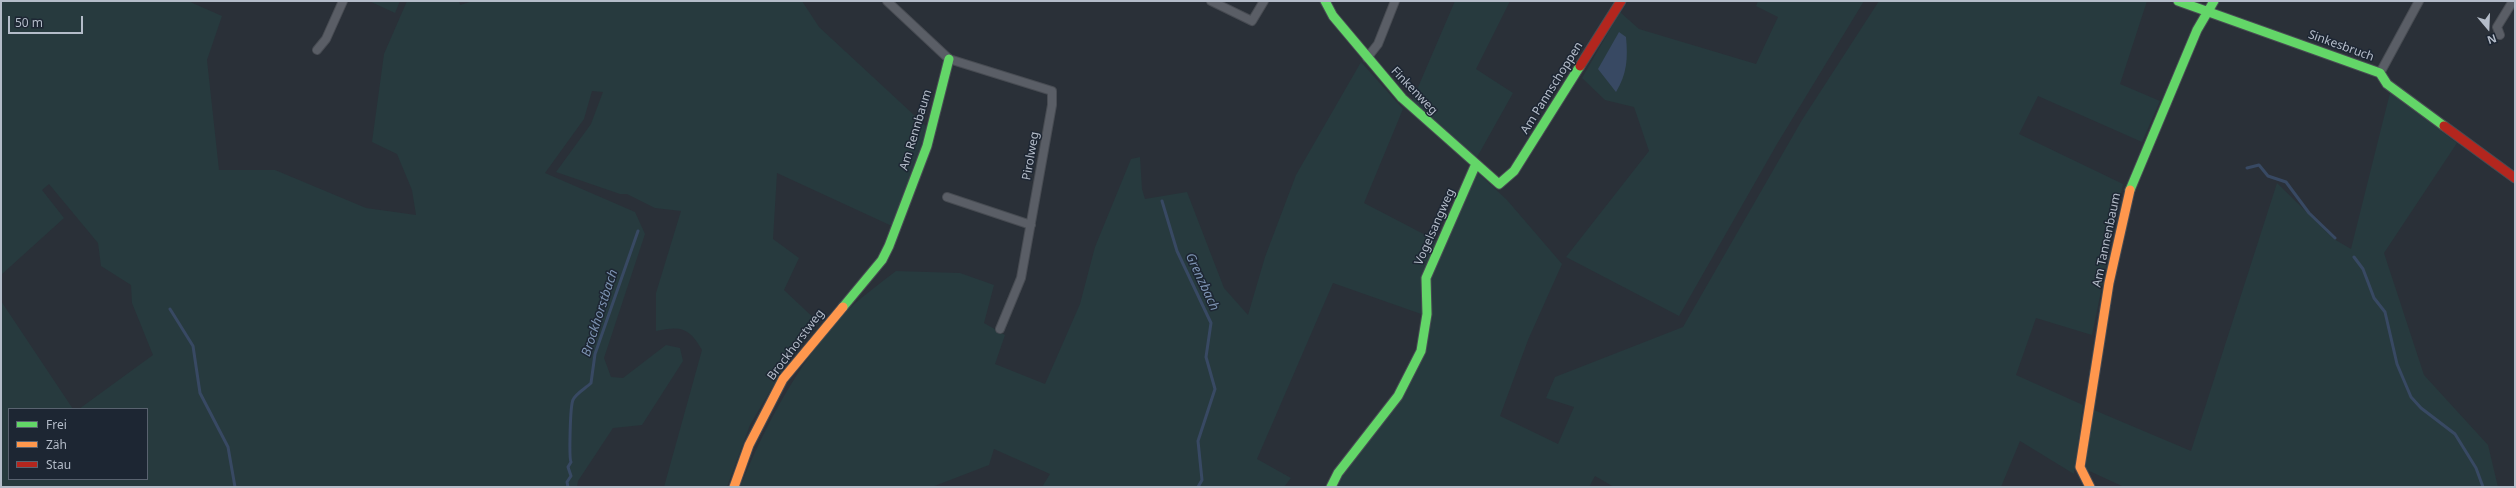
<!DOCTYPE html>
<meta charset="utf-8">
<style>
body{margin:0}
#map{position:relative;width:2516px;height:488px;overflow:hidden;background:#2a3038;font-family:"Noto Sans",sans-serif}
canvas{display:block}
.frame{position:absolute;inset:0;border:2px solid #b4bcc9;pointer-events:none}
.legend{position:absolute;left:8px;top:408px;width:140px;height:72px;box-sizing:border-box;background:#1d2633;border:1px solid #59626f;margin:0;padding:5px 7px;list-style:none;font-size:12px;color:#b4bcc9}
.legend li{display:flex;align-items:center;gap:8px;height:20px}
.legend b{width:20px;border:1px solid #59626f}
.north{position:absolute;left:2468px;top:8px;width:40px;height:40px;-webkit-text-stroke:3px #1d2633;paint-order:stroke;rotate:161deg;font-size:11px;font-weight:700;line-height:16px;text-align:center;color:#b4bcc9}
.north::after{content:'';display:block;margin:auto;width:14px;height:18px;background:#b4bcc9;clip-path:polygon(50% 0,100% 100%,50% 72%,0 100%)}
.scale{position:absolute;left:8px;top:16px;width:75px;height:18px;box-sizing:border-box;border:2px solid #b4bcc9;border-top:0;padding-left:5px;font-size:12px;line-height:14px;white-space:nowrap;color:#b4bcc9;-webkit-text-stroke:3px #1d2633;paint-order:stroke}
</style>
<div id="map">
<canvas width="2516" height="488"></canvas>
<div class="frame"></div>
<ul class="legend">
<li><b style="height:5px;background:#63d668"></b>Frei</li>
<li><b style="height:5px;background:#ff974d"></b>Zäh</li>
<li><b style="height:5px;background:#b3261e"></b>Stau</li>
</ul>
<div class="north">N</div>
<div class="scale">50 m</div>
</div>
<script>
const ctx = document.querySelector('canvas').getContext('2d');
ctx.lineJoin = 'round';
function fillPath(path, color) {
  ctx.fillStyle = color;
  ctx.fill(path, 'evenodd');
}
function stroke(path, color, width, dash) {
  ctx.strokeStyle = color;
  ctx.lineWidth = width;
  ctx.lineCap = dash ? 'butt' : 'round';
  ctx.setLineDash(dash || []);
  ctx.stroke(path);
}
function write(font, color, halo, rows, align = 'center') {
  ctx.font = font + ' "Noto Sans",sans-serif';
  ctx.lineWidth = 3;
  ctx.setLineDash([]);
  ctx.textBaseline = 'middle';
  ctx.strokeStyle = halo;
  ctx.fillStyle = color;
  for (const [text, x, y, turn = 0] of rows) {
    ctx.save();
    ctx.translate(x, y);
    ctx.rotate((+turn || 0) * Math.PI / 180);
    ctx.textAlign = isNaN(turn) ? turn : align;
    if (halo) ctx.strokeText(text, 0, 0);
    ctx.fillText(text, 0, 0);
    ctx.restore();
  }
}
fillPath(new Path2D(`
 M1,1H188L222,16L207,60L219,170H275L366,208L416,215L412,190L397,154L372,142L384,54L407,1H459L460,5L473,1H802L819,27L928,128L894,227L777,173L773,239L799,258L784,290L819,323L783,369L750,425L727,487H664L702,350C689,327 680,326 656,331V293L681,211L655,208L627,194H620L556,172L591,124L603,92L592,91L584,119L545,173L635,212L645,234L604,358L611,377L623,378L666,345L680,348L683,361L642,425L613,428L578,481L577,487H1V301L73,409H9V479H147V409H79L153,355L132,303L131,285L101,266L98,243L49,184L42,190L64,218L1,275Z
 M369,1H400L395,13Z
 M1455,1H1510L1476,69L1513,93L1476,159L1413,103V99Z
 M1758,1H1864L1777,144L1679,316L1566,257L1649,151L1634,107L1605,100L1582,78L1620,12L1639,29L1756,64L1778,17L1756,6Z
 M1879,1H2147L2120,84L2160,101L2142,142L2038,96L2019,134L2123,184L2092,335L2036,318L2016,375L2083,405L2074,474L2020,441L2001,487H1614L1595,476L1589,487H1334L1425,352L1424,315L1333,283L1257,459L1291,478L1284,487H1042L1050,474L994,449L989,465L932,487H740C765,426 797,365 842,316C858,299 878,285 896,271L960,273L994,285L984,323L1005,335L995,364L1045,384L1080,304L1095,247L1131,159L1140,157L1142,189L1145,199L1187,192L1224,288L1248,315L1265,257L1296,175L1361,62L1403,109L1364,203L1437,241L1476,171L1507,200L1562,264L1528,340L1500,416L1558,444L1574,407L1546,398L1555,377L1683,327L1802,120Z
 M2390,93L2457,143L2384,253L2424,375L2488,445L2498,487H2124L2085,469L2094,410L2191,451L2277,183L2334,239L2351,249Z`), '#273a3e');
fillPath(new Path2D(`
 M1619,32L1626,37C1628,58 1627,74 1616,92L1598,69Z`), '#384963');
stroke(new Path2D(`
 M2247,168L2259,165L2268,176L2286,182L2309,213L2335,238
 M1162,201L1177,251L1211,323L1206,357L1215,389L1198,441L1202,480L1198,487
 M2354,257L2363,269L2374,298L2385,312L2397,364L2411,397L2421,408L2455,434L2476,468L2483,487
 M170,309L193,346L200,393L228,447L235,487
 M568,487L567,482L571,476L568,467L571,462C569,459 570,406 573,400C575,394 586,388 591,383L595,354L638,231`), '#384963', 3);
const street = new Path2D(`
 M887,1L949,59L1052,91V105L1021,278L1000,329
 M1211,1L1252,21L1264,1
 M2500,35L2497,27L2513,1
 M317,50L326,39L343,1
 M1367,58L1378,44L1395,1
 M2380,73L2419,1
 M947,197L1031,225`);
const fast = new Path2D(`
 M1325,1L1333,16L1402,98L1499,184L1514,171L1580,66
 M2178,1L2380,73L2387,84L2444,126
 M2130,190L2197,30L2214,1
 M843,307L882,260L889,246L927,146L949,59
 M1331,487L1338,473L1398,396L1421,351L1427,314L1426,278L1475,166`);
const slow = new Path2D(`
 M734,487L749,445L783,379L843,307
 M2090,487L2080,467L2109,283L2130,190`);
const jam = new Path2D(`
 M1580,66L1621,1
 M2444,126L2515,178`);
stroke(street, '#484c53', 10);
stroke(fast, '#484c53', 11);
stroke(slow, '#484c53', 11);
stroke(jam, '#484c53', 11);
stroke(street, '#5a5e66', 8);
stroke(fast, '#63d668', 9);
stroke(slow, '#ff974d', 9);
stroke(jam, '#b3261e', 9);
write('12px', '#b4bcc9', '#1d2633', [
 ["Sinkesbruch",2341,46,20],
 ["Am Pannschoppen",1552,88,-58],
 ["Finkenweg",1414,91,46],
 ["Am Rennbaum",916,130,-73],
 ["Pirolweg",1031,156,-80],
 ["Vogelsangweg",1435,227,-66],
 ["Am Tannenbaum",2107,240,-78],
 ["Brockhorstweg",796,345,-53]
]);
write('italic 13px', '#7c92b1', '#1d2633', [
 ["Grenzbach",1202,282,65],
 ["Brockhorstbach",600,313,-72]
]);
</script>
